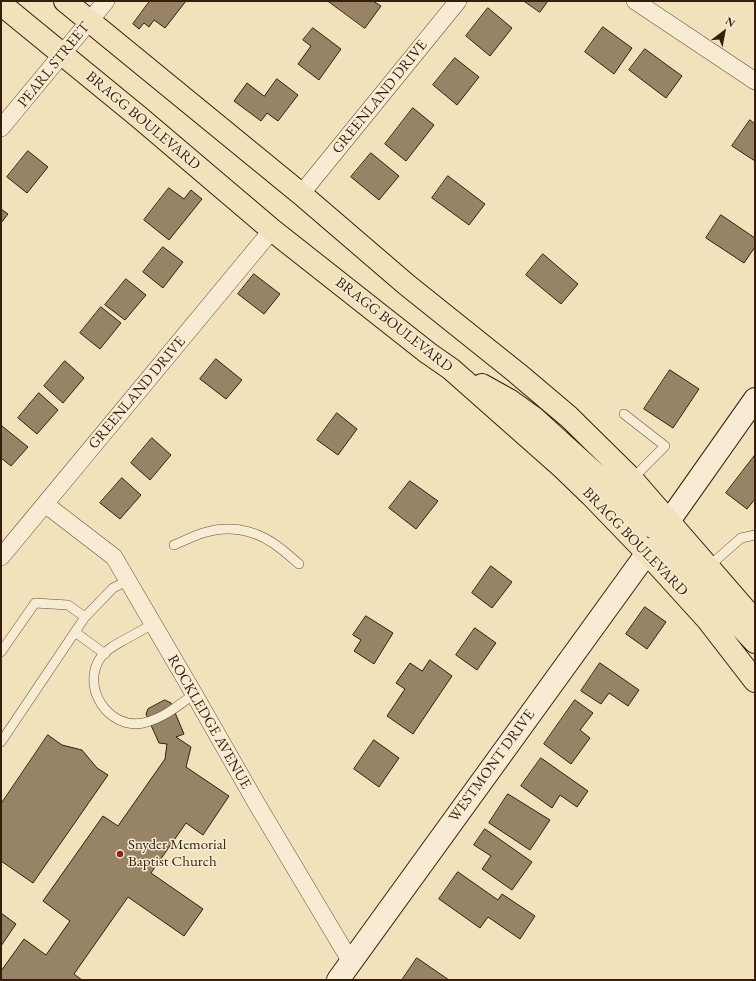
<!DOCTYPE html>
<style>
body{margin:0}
#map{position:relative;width:756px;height:981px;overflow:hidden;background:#f2e2bb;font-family:"EB Garamond",serif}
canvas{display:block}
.frame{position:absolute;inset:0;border:2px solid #351e0c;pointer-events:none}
.north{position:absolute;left:704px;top:12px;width:40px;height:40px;-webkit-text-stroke:3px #f7ecd3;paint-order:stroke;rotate:32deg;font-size:11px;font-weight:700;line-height:16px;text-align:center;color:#351e0c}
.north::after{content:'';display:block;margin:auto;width:14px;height:18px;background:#351e0c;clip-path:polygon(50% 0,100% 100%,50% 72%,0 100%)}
</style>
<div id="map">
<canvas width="756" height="981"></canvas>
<div class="frame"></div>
<div class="north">N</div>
</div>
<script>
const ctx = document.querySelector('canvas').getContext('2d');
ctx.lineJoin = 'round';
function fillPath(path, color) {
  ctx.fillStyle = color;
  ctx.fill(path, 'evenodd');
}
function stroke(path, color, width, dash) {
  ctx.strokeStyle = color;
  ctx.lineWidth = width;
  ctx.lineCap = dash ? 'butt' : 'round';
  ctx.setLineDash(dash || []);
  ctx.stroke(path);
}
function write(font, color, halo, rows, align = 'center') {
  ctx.font = font + ' "EB Garamond",serif';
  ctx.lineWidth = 3;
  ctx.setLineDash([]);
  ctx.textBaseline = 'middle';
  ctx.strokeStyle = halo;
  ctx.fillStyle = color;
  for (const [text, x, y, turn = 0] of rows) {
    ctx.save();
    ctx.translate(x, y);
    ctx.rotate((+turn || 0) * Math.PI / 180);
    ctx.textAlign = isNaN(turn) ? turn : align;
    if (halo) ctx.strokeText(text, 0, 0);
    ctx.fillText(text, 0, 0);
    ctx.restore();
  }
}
const building = new Path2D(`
 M150,1H186L165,28L154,20L149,27L144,23L139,29L133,24Z
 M328,1H373L381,6L365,28Z
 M524,1H548L540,12Z
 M488,8L512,28L490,56L466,36Z
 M603,27L632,48L614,74L585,52Z
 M313,28L341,49L319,80L298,64L311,46L303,40Z
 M645,49L682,76L666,98L629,70Z
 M455,58L479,77L457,105L433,85Z
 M277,79L298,95L278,121L267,113L261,121L234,101L247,83L264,96Z
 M413,108L434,125L406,161L385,144Z
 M750,120L755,124V161L732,146Z
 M28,151L48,167L27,193L7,177Z
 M371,153L399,176L379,200L351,177Z
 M448,176L485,204L469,225L432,198Z
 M169,188L184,199L191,190L202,199L169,240L144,220Z
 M1,209L8,214L1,223Z
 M721,215L755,238V247L744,263L706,238Z
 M163,247L183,262L163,288L143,272Z
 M543,254L578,284L561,304L526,275Z
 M254,274L280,294L264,314L238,294Z
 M126,279L146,295L125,320L105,305Z
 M101,307L121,323L100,349L80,333Z
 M216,359L242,380L226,399L200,379Z
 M65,361L84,378L63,403L44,386Z
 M670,370L699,389L673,428L644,409Z
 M39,393L58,410L37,434L18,418Z
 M337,413L357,429L338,455L317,440Z
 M2,426L28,447L11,466L1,458V427Z
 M152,438L171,455L150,480L131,463Z
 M755,455V499L747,509L726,493Z
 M122,478L141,495L120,519L100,503Z
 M410,481L438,501L416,529L389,508Z
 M491,566L512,582L492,608L472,593Z
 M645,607L666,622L647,649L626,634Z
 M366,616L393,633L374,664L354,651L361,640L353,635Z
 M475,628L496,643L477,670L456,655Z
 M430,660L452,676L413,734L387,716L405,689L396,683L410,663L422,671Z
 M600,663L639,690L628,706L609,693L601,704L581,691Z
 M165,700L171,703L184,734L176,737L191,747L186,767L229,796L203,835L186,823L151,873L203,909L184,936L128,897L74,974L82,980H1V971L24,939L46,955L70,921L43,901L103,816L118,826L165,759L167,744L159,743L146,714L148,709Z
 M575,700L593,713L580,730L590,738L571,764L544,744Z
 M48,735L62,745L82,750L97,768L108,775L33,883L1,861V804Z
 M374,740L399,758L379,787L354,769Z
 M541,758L588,791L577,807L560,795L552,808L521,786Z
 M508,794L550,820L530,850L489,823Z
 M485,829L532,862L512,890L482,869L491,856L474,845Z
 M458,872L498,900L502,894L535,916L520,939L488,917L480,928L439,899Z
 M1,913L16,924L1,946Z
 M417,958L449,980H402Z`);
fillPath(building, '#978467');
stroke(building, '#351e0c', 1);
const lane = new Path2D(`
 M624,414L665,446L632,479
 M174,545C184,541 193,536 203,533C227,525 252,529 273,543C282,549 291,557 299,564
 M708,567L741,538L755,535
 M153,624C144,629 135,634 126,639C117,644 108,648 101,657C80,686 108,730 143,723C162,719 178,706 194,694
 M75,632L105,654
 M1,652L35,603L68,605L85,617
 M1,742L85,617L113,588L127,581`);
const street = new Path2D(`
 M635,1L755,81
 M1,128L106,1
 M301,194L458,1
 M45,504L114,557L194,694L258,806L351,962
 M1,557L272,230`);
const secondary = new Path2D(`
 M669,521L755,399
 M338,980L647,553`);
const primary = new Path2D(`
 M65,1L301,194L407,285L517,373L569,417L632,479L755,621
 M1,4L139,117L272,230L428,353L451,369L563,468L591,495L647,553L707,619L755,681
 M482,385L509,400L534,418L613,490L649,525C658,531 663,528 669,521
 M647,553L658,545H667L676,555L720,605L755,642`);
stroke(lane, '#644f38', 10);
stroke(street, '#644f38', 18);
stroke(secondary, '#351e0c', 24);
stroke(primary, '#351e0c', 24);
stroke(lane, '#f7ecd3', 9);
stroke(street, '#f7ecd3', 17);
stroke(secondary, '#f7ecd3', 22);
stroke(primary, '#f2e2bb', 22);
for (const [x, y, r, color] of [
 [120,854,4,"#8f2418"]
]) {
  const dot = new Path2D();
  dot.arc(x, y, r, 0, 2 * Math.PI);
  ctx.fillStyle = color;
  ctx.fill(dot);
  stroke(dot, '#f7ecd3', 1.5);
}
write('15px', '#351e0c', '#f7ecd3', [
 ["PEARL STREET",54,65,-51],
 ["GREENLAND DRIVE",380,97,-51],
 ["BRAGG BOULEVARD",143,121,40],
 ["BRAGG BOULEVARD",394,325,38],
 ["GREENLAND DRIVE",137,393,-50],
 ["BRAGG BOULEVARD",635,542,46],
 ["ROCKLEDGE AVENUE",209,722,60],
 ["WESTMONT DRIVE",492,766,-54]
]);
write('15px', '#351e0c', '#f7ecd3', [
 ["Snyder Memorial",128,845],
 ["Baptist Church",128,862]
], 'left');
</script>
